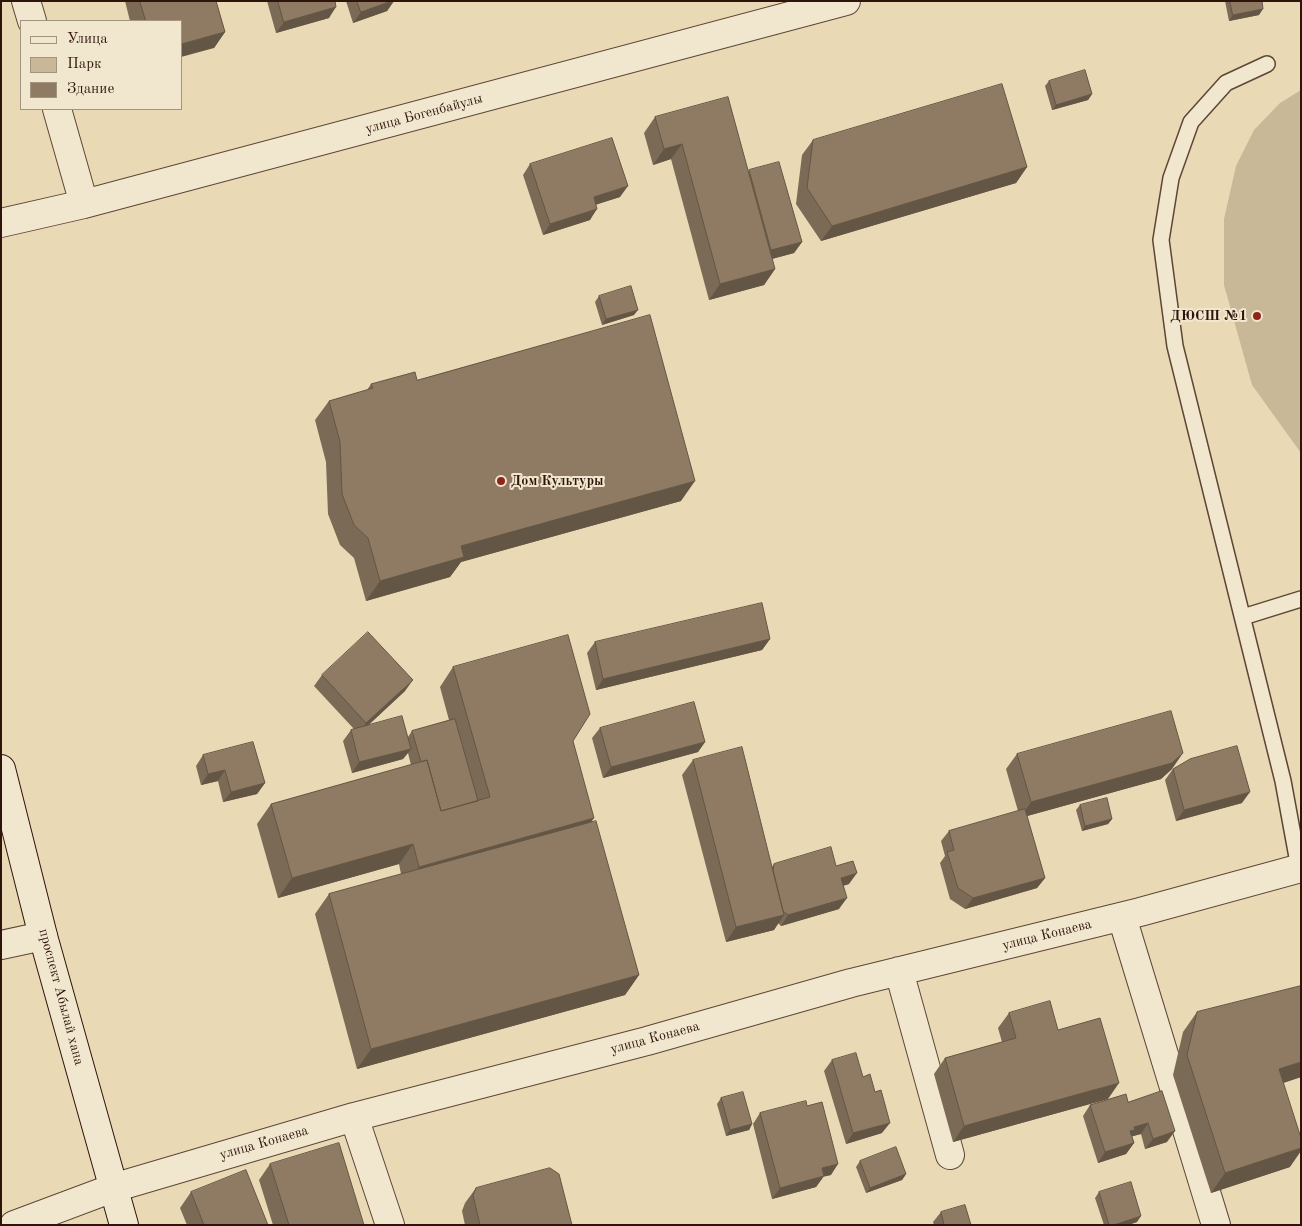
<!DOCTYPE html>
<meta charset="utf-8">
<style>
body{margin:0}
#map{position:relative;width:1302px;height:1226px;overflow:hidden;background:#e9dab5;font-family:"Old Standard TT",serif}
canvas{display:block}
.frame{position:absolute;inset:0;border:2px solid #2e140b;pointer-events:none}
.legend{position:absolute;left:20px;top:20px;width:162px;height:90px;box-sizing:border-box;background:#f1e7cf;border:1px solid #a39381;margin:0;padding:6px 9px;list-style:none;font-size:15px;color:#2e140b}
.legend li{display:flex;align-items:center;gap:10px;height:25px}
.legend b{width:25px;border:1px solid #a39381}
</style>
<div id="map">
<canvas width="1302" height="1226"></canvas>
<div class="frame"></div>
<ul class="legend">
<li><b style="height:6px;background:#f1e7cf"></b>Улица</li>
<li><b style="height:14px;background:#c9b898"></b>Парк</li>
<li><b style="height:14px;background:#8f7b63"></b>Здание</li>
</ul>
</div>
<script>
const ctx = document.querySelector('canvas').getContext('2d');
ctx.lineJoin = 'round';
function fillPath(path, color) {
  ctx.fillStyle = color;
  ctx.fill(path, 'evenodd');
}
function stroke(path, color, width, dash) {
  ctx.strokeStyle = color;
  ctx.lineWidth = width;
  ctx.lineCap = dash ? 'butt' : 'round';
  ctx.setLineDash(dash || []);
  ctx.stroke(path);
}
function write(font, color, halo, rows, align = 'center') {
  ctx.font = font + ' "Old Standard TT",serif';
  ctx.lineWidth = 4;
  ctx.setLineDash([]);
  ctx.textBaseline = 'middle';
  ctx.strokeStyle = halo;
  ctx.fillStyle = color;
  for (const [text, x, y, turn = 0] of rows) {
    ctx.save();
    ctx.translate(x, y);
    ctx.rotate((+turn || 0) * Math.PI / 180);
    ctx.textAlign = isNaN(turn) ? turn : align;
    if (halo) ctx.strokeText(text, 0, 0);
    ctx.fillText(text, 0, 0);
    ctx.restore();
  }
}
fillPath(new Path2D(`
 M1301,90V453L1252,385L1224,285V219L1236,166L1254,130L1280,103Z`), '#c9b898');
const service = new Path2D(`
 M1267,64L1226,83L1191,122L1171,178L1161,240L1175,346L1283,781L1299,868
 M1243,617L1301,599`);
const minor = new Path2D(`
 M26,1L32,21
 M57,109L84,204
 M1,223L84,204L846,1
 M1122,917L1216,1225
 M1,945L43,936
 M899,971L950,1155
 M354,1117L390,1225
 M113,1188L354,1117L647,1041L851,983L1140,912L1301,868`);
const tertiary = new Path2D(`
 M14,1225L113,1188`);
const secondary = new Path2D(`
 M1,769L43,936L124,1225`);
stroke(service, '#5d4636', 18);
stroke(minor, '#5d4636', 30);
stroke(tertiary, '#5d4636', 30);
stroke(secondary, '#2e140b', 30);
stroke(service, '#f1e7cf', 15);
stroke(minor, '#f1e7cf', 28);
stroke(tertiary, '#f1e7cf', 28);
stroke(secondary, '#f1e7cf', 28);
fillPath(new Path2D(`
 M125,1H216L225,32L214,48L181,21H130Z
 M267,1H335L329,18L276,33Z
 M346,1H394L387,11L353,23Z
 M1225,1H1262L1259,15L1229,21Z
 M1049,81L1092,94L1088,100L1052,110L1045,86Z
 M655,117L748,171L802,242L794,253L772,259L775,269L764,285L709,300L671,159L653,165L644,133Z
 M813,140L1027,167L1016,183L821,241L796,204L802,155Z
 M530,164L620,197L596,204L590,220L543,235L523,175Z
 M599,296L634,315L602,325L595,302Z
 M417,380L681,501L461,562L450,577L366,601L354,558L340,545L328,514L326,462L315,420L329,401L367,390L371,384Z
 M770,639L762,650L596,690L587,653L595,642Z
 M453,667L573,741L592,822L639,975L625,995L357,1069L315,914L329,894L401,874L399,864L278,898L257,824L271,804L411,765L408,753L403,759L352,773L343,741L351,730L354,729L314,686L322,675L405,691L368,725L408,737L412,731L449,720L440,687Z
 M600,728L705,742L698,752L603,778L592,738Z
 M1017,754L1172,769L1161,779L1027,816L1045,878L1037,888L965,909L950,899L940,863L945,856L941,841L949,831L1018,811L1006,769Z
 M203,755L265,783L257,794L223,802L218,781L201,785L196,766Z
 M693,760L772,867L774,864L849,884L843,886L839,909L781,926L778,923L774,930L726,942L682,775Z
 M1173,769L1242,803L1176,821L1165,780Z
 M1080,805L1112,819L1108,824L1082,831L1076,810Z
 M1301,986V1077L1283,1083L1290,1167L1211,1193L1173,1075L1183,1032L1197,1012Z
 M1009,1013L1058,1030L1108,1099L953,1142L934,1074L945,1058L1002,1042L998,1028Z
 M832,1060L863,1077L882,1133L846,1144L824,1071Z
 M721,1098L752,1124L749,1130L726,1136L717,1104Z
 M1128,1102L1167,1142L1145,1149L1141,1134L1132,1136L1134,1143L1126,1154L1098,1163L1083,1116L1090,1105Z
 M807,1106L831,1175L824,1176L816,1187L772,1199L753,1124L760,1113Z
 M860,1161L906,1174L902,1180L866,1193L856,1167Z
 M270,1164L364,1225H273L259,1180Z
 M476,1188L572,1225H465L462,1211L465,1203Z
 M191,1192L268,1225H187L180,1208Z
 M1099,1192L1137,1222L1128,1225H1104L1095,1198Z
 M941,1212L971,1225H934L933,1222Z`), '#7b6a55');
fillPath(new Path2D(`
 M392,1H394L387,11L353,23L361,12Z
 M336,7L329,18L276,33L284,22Z
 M1263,9L1259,15L1229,21L1233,15Z
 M225,32L214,48L181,57V44Z
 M1092,94L1088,100L1052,110L1056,105Z
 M682,144L671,159L653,165L664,149Z
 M1027,167L1016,183L821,241L832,226Z
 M628,186L620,197L586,208L594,197Z
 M597,209L590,220L543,235L550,224Z
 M802,242L794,253L764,261L771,250Z
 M775,269L764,285L709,300L720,284Z
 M638,310L634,315L602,325L606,319Z
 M695,481L681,501L461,562L450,577L366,601L380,581L461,546Z
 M770,639L762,650L596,690L603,679Z
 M413,680L405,691L359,734L366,723Z
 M705,742L698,752L603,778L611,767Z
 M411,749L403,759L352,773L359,762Z
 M1183,753L1172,769L1161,779L1020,818L1031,802Z
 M225,770L218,781L201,785L208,774Z
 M265,783L257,794L223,802L231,792Z
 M1250,792L1242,803L1176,821L1184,810Z
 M594,818L580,838L405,887L419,867Z
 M1112,819L1108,824L1082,831L1085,826Z
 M413,844L399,864L278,898L292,878Z
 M857,873L849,884L834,888L841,878Z
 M1045,878L1037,888L965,909L973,898Z
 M847,898L839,909L781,926L788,915Z
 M784,915L774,930L726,942L736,927Z
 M639,975L625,995L357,1069L371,1049Z
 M1301,1062V1077L1265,1089L1279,1069Z
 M1119,1083L1108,1099L953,1142L964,1126Z
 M890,1123L882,1133L846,1144L853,1133Z
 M1148,1123L1141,1134L1130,1137L1123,1142L1134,1127Z
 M752,1124L749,1130L726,1136L730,1130Z
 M1175,1131L1167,1142L1145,1149L1153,1139Z
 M1134,1143L1126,1154L1098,1163L1105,1152Z
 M1301,1148V1151L1290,1167L1211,1193L1225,1173Z
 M838,1164L831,1175L814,1179L822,1168Z
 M906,1174L902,1180L866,1193L870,1188Z
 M824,1176L816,1187L772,1199L780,1188Z
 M1141,1216L1137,1222L1128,1225H1114Z`), '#645645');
const building = new Path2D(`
 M140,1H216L225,32L181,44V21H146Z
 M278,1H335L336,7L284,22Z
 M357,1H392L361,12Z
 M1230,1H1262L1263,9L1233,15Z
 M1085,70L1092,94L1056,105L1049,81Z
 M1002,84L1027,167L832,226L807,188L813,140Z
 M728,97L775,269L720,284L682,144L664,149L655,117Z
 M612,138L628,186L594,197L597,209L550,224L530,164Z
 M779,162L802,242L771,250L749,170Z
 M631,286L638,310L606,319L599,296Z
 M650,315L695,481L461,546L464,557L380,581L368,538L354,525L342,494L340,442L329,401L373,388L371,384L415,372L417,380Z
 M762,603L770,639L603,679L595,642Z
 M368,632L413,680L366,723L322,675Z
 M568,635L590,714L573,741L594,818L419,867L413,844L292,878L271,804L427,760L441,811L490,797L453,667Z
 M694,702L705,742L611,767L600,728Z
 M1171,711L1183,753L1172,763L1031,802L1017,754Z
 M402,716L411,749L359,762L351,730Z
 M455,719L478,801L441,811L427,760L421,762L412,731Z
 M253,742L265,783L231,792L225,770L208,774L203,755Z
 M1237,746L1250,792L1184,810L1173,769L1190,759Z
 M742,747L784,915L736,927L693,760Z
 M1107,798L1112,819L1085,826L1080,805Z
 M1025,809L1045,878L973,898L958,888L947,852L954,850L949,831Z
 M596,821L639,975L371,1049L329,894Z
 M831,847L836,866L853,861L857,873L841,878L847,898L788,915L783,911L773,870L774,864Z
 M1301,986V1062L1279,1069L1301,1138V1148L1225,1173L1187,1055L1197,1012Z
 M1050,1001L1058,1030L1100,1018L1119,1083L964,1126L945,1058L1016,1038L1009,1013Z
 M856,1053L863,1077L870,1074L875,1092L881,1090L890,1123L853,1133L832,1060Z
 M1162,1091L1175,1131L1153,1139L1148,1123L1134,1127L1135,1130L1130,1131L1134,1143L1105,1152L1090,1105L1126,1094L1128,1102Z
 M743,1092L752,1124L730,1130L721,1098Z
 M806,1101L807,1106L822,1102L838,1164L822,1168L824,1176L780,1188L760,1113Z
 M339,1143L364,1225H289L270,1164Z
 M896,1147L906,1174L870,1188L860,1161Z
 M550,1168L559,1174L572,1225H480L473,1195L476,1188Z
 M246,1170L268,1225H204L191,1192Z
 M1131,1182L1141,1216L1114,1225H1109L1099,1192Z
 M965,1205L971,1225H944L941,1212Z`);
fillPath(building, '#8f7b63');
stroke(building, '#645645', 1);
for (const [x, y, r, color] of [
 [1257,316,5,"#8f2418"],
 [501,481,5,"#8f2418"]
]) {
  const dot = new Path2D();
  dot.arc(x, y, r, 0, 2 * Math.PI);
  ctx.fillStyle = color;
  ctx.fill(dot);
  stroke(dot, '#f1e7cf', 2);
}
write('14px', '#2e140b', '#f1e7cf', [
 ["улица Богенбайулы",424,114,-15],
 ["улица Конаева",1047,935,-14],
 ["проспект Абылай хана",61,997,75],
 ["улица Конаева",655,1038,-15],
 ["улица Конаева",264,1143,-16]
]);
write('bold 14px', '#2e140b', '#f1e7cf', [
 ["ДЮСШ №1",1247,316],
 ["Дом Культуры",511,481,"left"]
], 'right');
</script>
